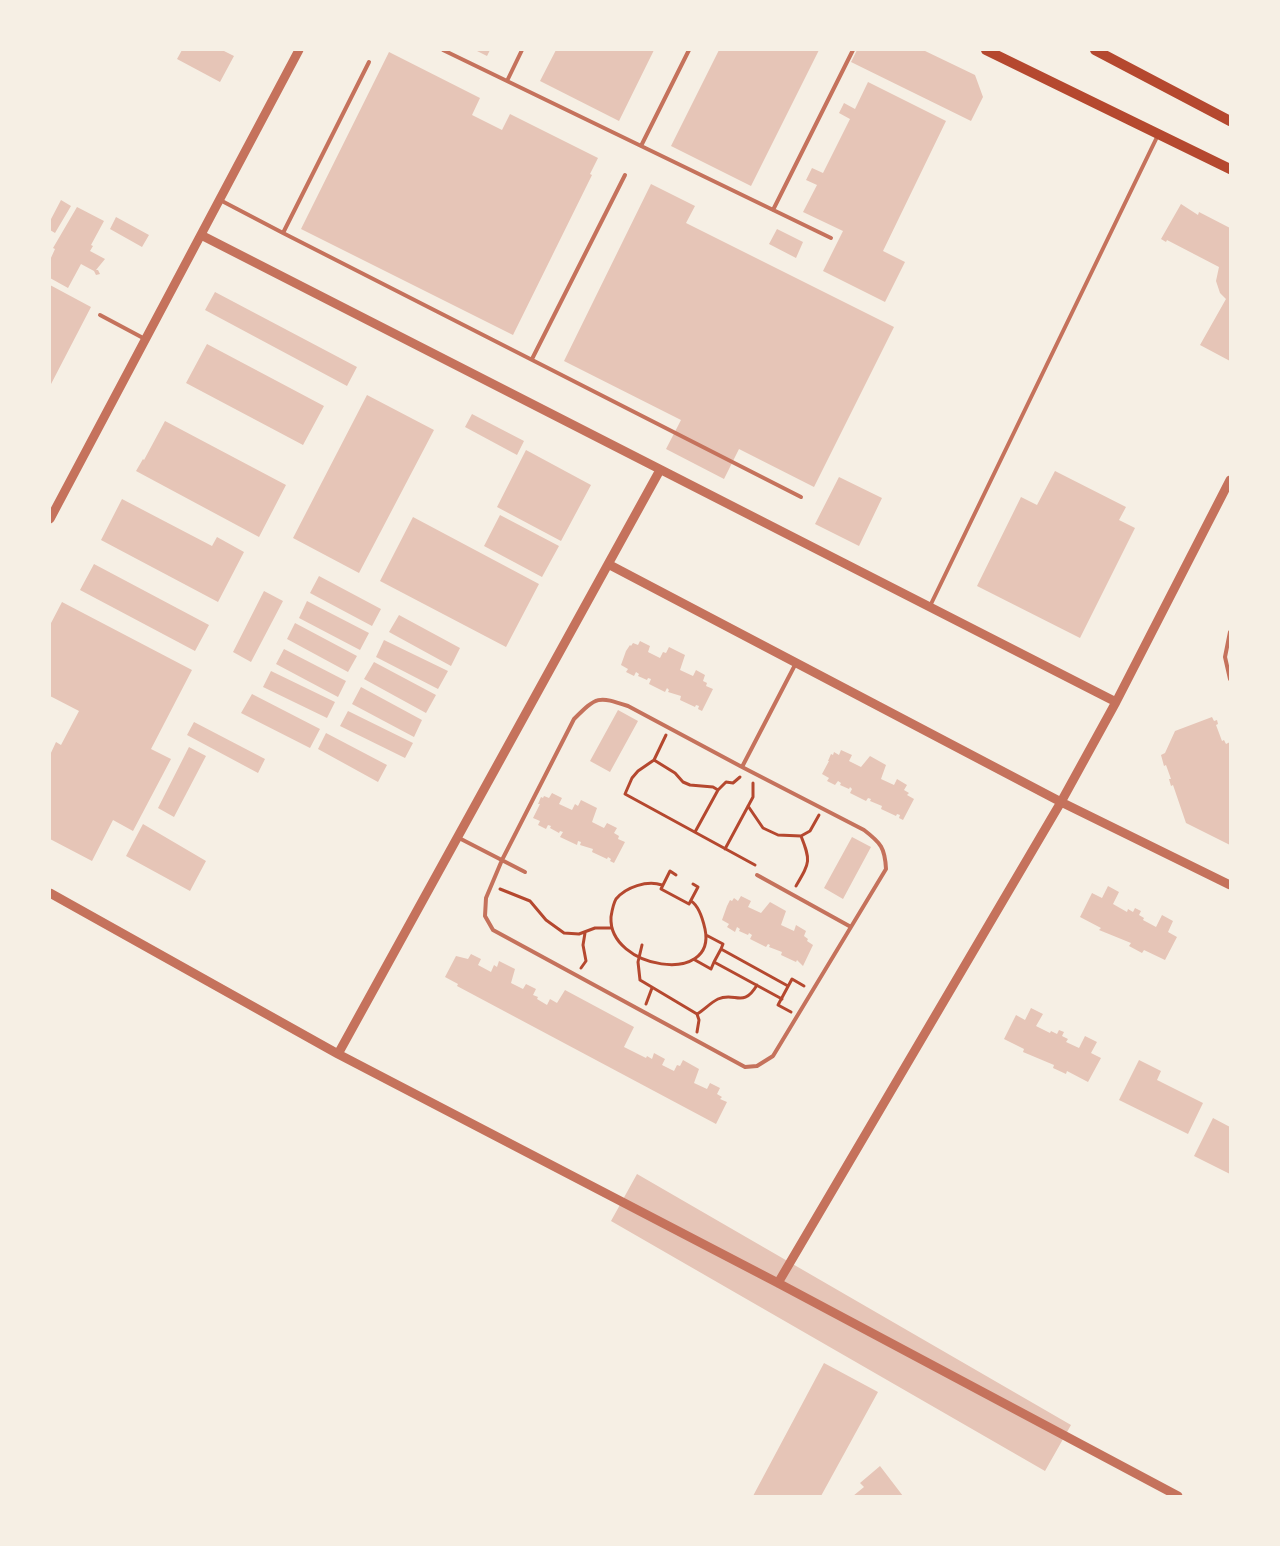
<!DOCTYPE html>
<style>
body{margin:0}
#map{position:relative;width:1280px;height:1546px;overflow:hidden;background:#f6efe4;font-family:"Work Sans",sans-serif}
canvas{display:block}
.frame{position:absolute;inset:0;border:51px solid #f6efe4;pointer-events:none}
</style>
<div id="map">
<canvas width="1280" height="1546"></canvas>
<div class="frame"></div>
</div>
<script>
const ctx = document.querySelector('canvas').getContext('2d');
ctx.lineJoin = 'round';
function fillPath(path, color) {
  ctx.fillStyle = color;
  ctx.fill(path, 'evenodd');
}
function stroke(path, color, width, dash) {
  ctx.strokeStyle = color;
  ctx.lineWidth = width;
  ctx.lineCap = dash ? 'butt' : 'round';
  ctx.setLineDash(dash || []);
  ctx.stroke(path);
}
fillPath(new Path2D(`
 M182,50H222L234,56L220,82L177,59Z
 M475,50H490L487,56Z
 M556,50H654L619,121L540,81Z
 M719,50H819L751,186L671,146Z
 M857,50H923L975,75L983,97L971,121L851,62Z
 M389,52L480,98L472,115L502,130L510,114L598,158L590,174L592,175L513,335L301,229Z
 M868,82L946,121L883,251L905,262L885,302L823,271L843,231L803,212L817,185L806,180L812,168L823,173L850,119L839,113L844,103L855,109Z
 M651,184L695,206L686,223L894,327L814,487L739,449L724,479L666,449L681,420L564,361Z
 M61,200L71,206L55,233L50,230V221Z
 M1181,204L1198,215L1199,212L1230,228V361L1200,345L1226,299L1220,293L1216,281L1219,267L1167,240L1166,242L1161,239Z
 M77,207L104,221L91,245L93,246L90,251L105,259L96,270H98L100,274L96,275L94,271L81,264L68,288L50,278V260L55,249L53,248Z
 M116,217L149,235L142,247L110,229Z
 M777,229L803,242L796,258L769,244Z
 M50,285L91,307L50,386Z
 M215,292L357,367L347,386L205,310Z
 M207,344L324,406L303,445L186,383Z
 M367,395L434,430L359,573L293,538Z
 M472,414L524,441L517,455L465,427Z
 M165,421L286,485L259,537L136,471L143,459L144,460Z
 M526,450L591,485L561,541L497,507Z
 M1055,471L1126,507L1119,520L1135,528L1080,638L977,586L1021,497L1037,505Z
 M839,477L882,498L859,546L815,524Z
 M122,499L212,546L217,537L244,552L218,602L101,540Z
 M500,515L559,546L542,577L484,546Z
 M413,517L539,584L506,647L380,581Z
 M94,564L209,625L195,651L80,590Z
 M319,576L381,609L372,626L310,593Z
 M264,591L283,601L251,662L233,652Z
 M307,601L369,633L360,650L299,618Z
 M62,602L192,670L151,749L171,759L133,831L113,820L92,861L50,839V755L56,742L61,745L79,711L50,696V625Z
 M399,615L460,648L451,666L389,632Z
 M295,623L357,656L348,672L287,639Z
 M384,640L448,671L438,689L376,657Z
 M640,641L650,646L648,652L660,658L663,652L666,653L669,647L685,655L680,670L693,676L696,670L705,675L703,681L707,683L706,686L713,689L702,711L698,709L699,706L696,705L695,707L680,700L681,696L668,692L669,690L667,688L665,692L649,684L651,679L648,678L647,680L638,676L639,674L636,672L634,676L626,672L628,669L621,665L626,651L630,645L631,646L633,643L638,645Z
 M284,649L346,681L338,697L276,664Z
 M374,662L436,695L426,713L364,679Z
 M271,671L335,702L327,718L263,687Z
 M361,687L422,720L414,737L352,704Z
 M252,694L320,729L310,748L241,713Z
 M618,710L638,721L610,772L590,761Z
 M348,711L413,743L405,758L340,726Z
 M1212,717L1214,721L1217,720L1218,724L1216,725L1222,741L1224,740L1226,744L1230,742V845L1186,823L1173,785L1171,786L1169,779H1171L1166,765L1164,766L1161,755L1165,753L1175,731Z
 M194,722L265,759L258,773L187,735Z
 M326,733L387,765L378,782L318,749Z
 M189,747L206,756L174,817L158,808Z
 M841,750L852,755L849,761L861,767L870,756L886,765L881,779L894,785L897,779L907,785L904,790L909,793L907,795L914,799L903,820L899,818L900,815L897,814L896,816L881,809L882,806L870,801L871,799L868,798L866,801L850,793L852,789L850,787L849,789L840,785L841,783L838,781L835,785L827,781L829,778L822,774L829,761H828L831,754L833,755L834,752L839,755Z
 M552,793L562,798L559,804L572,810L575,804L578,806L581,800L597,808L592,822L604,828L607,823L617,828L614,833L619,836L618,839L625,842L614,863L610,861L611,859L608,857L607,859L592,852L593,849L580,845L581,842L578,841L577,845L560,837L563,832L560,831L559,833L550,828L551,826L548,825L546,829L538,825L540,821L533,818L540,804H538L541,797L543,798L544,796L549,798Z
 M143,824L206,861L190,891L126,856Z
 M852,837L871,847L843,899L824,888Z
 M1108,886L1119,892L1113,904L1127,912L1128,909L1133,912L1135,908L1141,911L1139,915L1144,918L1143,920L1156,927L1162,915L1173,921L1168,932L1177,937L1165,960L1144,950L1142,953L1129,946L1131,943L1099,930L1101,928L1080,917L1092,893L1102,898Z
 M741,896L751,901L748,907L761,913L770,902L786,911L781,925L794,931L796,925L806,931L804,936L808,939L807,941L813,945L803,966L797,960L796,962L781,955L782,952L769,947L770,945L768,944L766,947L750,939L752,935L749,933L748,935L739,931L740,929L737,927L735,932L727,927L729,924L722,920L727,906L730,900L732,901L734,898L738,901Z
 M471,954L481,959L478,965L491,972L494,965L497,967L499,961L515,969L511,983L523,989L526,984L536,989L533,995L538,997L537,999L547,1005L550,999L557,1003L565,990L634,1027L624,1047L646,1058L647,1056L652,1059L654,1053L665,1059L662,1065L674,1071L677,1065L680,1066L683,1060L699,1069L694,1083L707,1089L710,1083L720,1088L717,1094L722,1097L720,1099L727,1102L716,1124L457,986L458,984L445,977L456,956L468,959Z
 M1031,1008L1043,1014L1036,1026L1050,1033L1051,1031L1057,1034L1059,1030L1064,1032L1062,1036L1068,1039L1066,1042L1079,1048L1085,1036L1097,1042L1091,1053L1101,1058L1088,1082L1067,1071L1066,1074L1053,1068L1054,1065L1023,1052L1024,1049L1004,1039L1016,1015L1025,1020Z
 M1139,1060L1161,1071L1157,1080L1203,1103L1188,1134L1119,1100Z
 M1213,1118L1230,1127V1174L1194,1156Z
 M637,1174L1071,1425L1045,1471L611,1221Z
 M824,1363L878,1392L821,1496H753Z
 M880,1466L903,1496H853L864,1487L860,1483Z`), '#e6c5b7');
stroke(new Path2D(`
 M666,735L654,760L638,771L632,778L625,794L755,865
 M654,760L675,773L683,782L690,785L713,787L718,790
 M748,806L763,828L778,835L801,836L810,831L819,815
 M695,832L718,790L726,782L733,783L740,777
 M725,849L753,797V783
 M676,875L670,871L661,889L689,904L698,887L693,884
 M662,885C647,880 626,887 616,899C613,904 612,911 611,917C608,969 717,986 705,929C703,920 699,906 691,901
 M796,886C810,862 811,861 801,836
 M500,889L530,901L546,920L564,933L579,934L595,928H611
 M706,935L723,944L721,949
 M642,945L638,962L640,980L697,1014C704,1010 710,1003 718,999C735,991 743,1009 757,985
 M695,960L711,969L714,962
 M581,968L586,961L583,945L585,933
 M782,999L714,962L721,949L788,986
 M646,1004L652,988
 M791,1012L778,1005L792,979L804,986
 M697,1014L699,1020L697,1032`), '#b5482f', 3);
stroke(new Path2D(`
 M443,50L831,238
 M369,62L283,233L801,497
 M507,81L522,50
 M641,146L689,50
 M220,200L283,233
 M773,210L853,50
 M100,315L145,339
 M532,359L625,175
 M930,606L1158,135
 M1230,632L1225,657L1230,679
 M742,767L864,830C881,843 885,848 886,869L773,1056L757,1066L745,1067L493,930L485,916L486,898L502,860L574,719C597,696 598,696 628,706L742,767L796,663
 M459,838L525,872
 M757,875L851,927`), '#c5725c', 4);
stroke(new Path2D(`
 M201,235L1116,702
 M50,519L299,50
 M608,564L1061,802L1230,885
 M50,893L338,1054L778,1283L1178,1496
 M338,1054L660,470
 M778,1283L1061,802L1116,702L1230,480`), '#c5725c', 9);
stroke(new Path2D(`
 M986,50L1230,169
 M1095,50L1230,121`), '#b5482f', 10);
</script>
